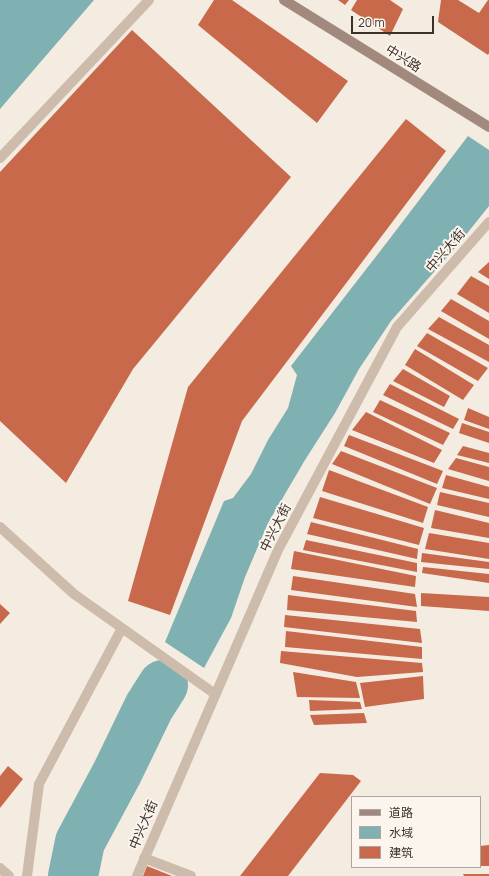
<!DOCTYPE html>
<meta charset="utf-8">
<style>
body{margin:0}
#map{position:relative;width:489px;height:876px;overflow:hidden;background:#f4ebe1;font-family:Manrope,"Noto Sans SC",sans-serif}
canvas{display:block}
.legend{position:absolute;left:351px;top:796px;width:130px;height:72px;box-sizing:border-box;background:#fbf5ee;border:1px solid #aea6a0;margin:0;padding:5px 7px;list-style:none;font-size:12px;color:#3b302b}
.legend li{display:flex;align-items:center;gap:8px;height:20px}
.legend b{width:20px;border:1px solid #aea6a0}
.scale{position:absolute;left:351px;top:16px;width:83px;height:18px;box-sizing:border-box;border:2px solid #3b302b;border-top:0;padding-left:5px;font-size:12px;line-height:14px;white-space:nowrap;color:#3b302b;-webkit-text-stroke:3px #fbf5ee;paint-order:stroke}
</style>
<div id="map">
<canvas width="489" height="876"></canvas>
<ul class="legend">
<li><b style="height:5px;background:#a18a7d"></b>道路</li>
<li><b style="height:11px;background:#7fb0b2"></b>水域</li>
<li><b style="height:11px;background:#c8694b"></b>建筑</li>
</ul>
<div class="scale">20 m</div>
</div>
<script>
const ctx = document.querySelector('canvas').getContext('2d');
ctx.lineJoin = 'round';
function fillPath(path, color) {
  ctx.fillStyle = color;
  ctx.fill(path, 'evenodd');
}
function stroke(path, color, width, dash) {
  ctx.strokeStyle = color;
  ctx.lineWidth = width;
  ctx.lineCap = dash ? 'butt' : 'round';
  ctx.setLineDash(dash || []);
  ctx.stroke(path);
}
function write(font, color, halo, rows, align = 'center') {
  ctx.font = font + ' Manrope,"Noto Sans SC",sans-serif';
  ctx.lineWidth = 4;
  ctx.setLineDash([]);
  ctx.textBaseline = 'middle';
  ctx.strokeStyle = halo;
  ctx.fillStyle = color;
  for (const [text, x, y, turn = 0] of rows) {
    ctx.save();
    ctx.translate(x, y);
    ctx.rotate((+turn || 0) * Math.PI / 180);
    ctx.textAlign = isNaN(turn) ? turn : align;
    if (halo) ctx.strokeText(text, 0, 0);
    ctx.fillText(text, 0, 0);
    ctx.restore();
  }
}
fillPath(new Path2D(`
 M0,0H94L0,109Z
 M468,136L489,150V206L461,241L391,321L359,369L335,413L305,460L268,523L245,577L231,618L204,668L165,642L224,501L233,498L251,474L268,440L288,408L297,375L291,366L388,241Z`), '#7fb0b2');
stroke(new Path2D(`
 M73,876L80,842L117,773L149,707L163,685`), '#7fb0b2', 50);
fillPath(new Path2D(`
 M214,0H232L348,81L317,123L198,25Z
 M338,0H349L345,5Z
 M357,0H390L403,9L390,36L351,10Z
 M441,0H458L479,13L488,0H489V53L488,55L438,22Z
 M132,30L291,177L133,369L66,483L0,421V172Z
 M406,119L446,151L242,421L170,615L128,601L188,387Z
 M489,262V279L478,272Z
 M471,276L489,286V313L457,294Z
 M451,299L489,321V339L441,311Z
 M439,317L489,345V362L428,329Z
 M427,333L488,368L478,381L417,346Z
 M415,349L474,385L463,400L405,365Z
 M403,369L450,396L444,407L393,381Z
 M390,384L459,419L453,429L383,395Z
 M380,400L450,433L443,445L373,412Z
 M468,408L489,417V429L464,420Z
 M366,412L442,450L434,463L352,430Z
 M462,423L489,432V443L459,433Z
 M349,435L443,471L437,484L344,446Z
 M463,446L489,453V463L457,455Z
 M341,451L437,488L430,504L332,464Z
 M456,458L489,467V481L448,469Z
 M329,470L428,507L423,523L322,491Z
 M446,475L489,487V499L442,488Z
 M440,492L489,503V517L437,505Z
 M320,497L424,528L419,545L313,518Z
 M435,510L489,523V538L431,528Z
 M311,522L418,549L417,559L307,534Z
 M429,533L489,543V559L425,549Z
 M306,540L417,563V572L303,550Z
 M294,551L416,576L415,587L291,569Z
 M422,553L489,562V569L421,562Z
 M423,567L489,574V583L422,573Z
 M293,576L415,594L417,607L291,590Z
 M421,593L489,597V611L421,606Z
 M288,595L416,611L417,622L287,610Z
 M0,604L10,613L0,624Z
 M285,615L420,629L422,643L284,627Z
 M286,631L422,647V659L285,647Z
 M281,651L422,663L423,672L357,677L280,663Z
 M293,672L356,682L360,698L297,697Z
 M423,676L424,699L365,707L360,683Z
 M309,700L360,702L362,709L310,711Z
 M364,713L367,723L314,725L310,715Z
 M8,766L23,779L0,808V776Z
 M320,773L353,775L361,781L288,876H240Z
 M489,845V866H480V846Z
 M147,866L172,876H143Z
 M463,874H489V876H464Z`), '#c8694b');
stroke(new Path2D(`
 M0,527L74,594L215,694
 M144,858L191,876
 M0,868L9,876
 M27,876L39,784L122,628`), '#cdbbac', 10);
stroke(new Path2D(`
 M0,158L149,0
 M137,876L278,550L397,327L489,222`), '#cdbbac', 10);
stroke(new Path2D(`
 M284,0L489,127`), '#a18a7d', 10);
write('13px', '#3b302b', '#fbf5ee', [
 ["中兴路",403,59,32],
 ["中兴大街",446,251,-49],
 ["中兴大街",276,528,-63],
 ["中兴大街",144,825,-67]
]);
</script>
